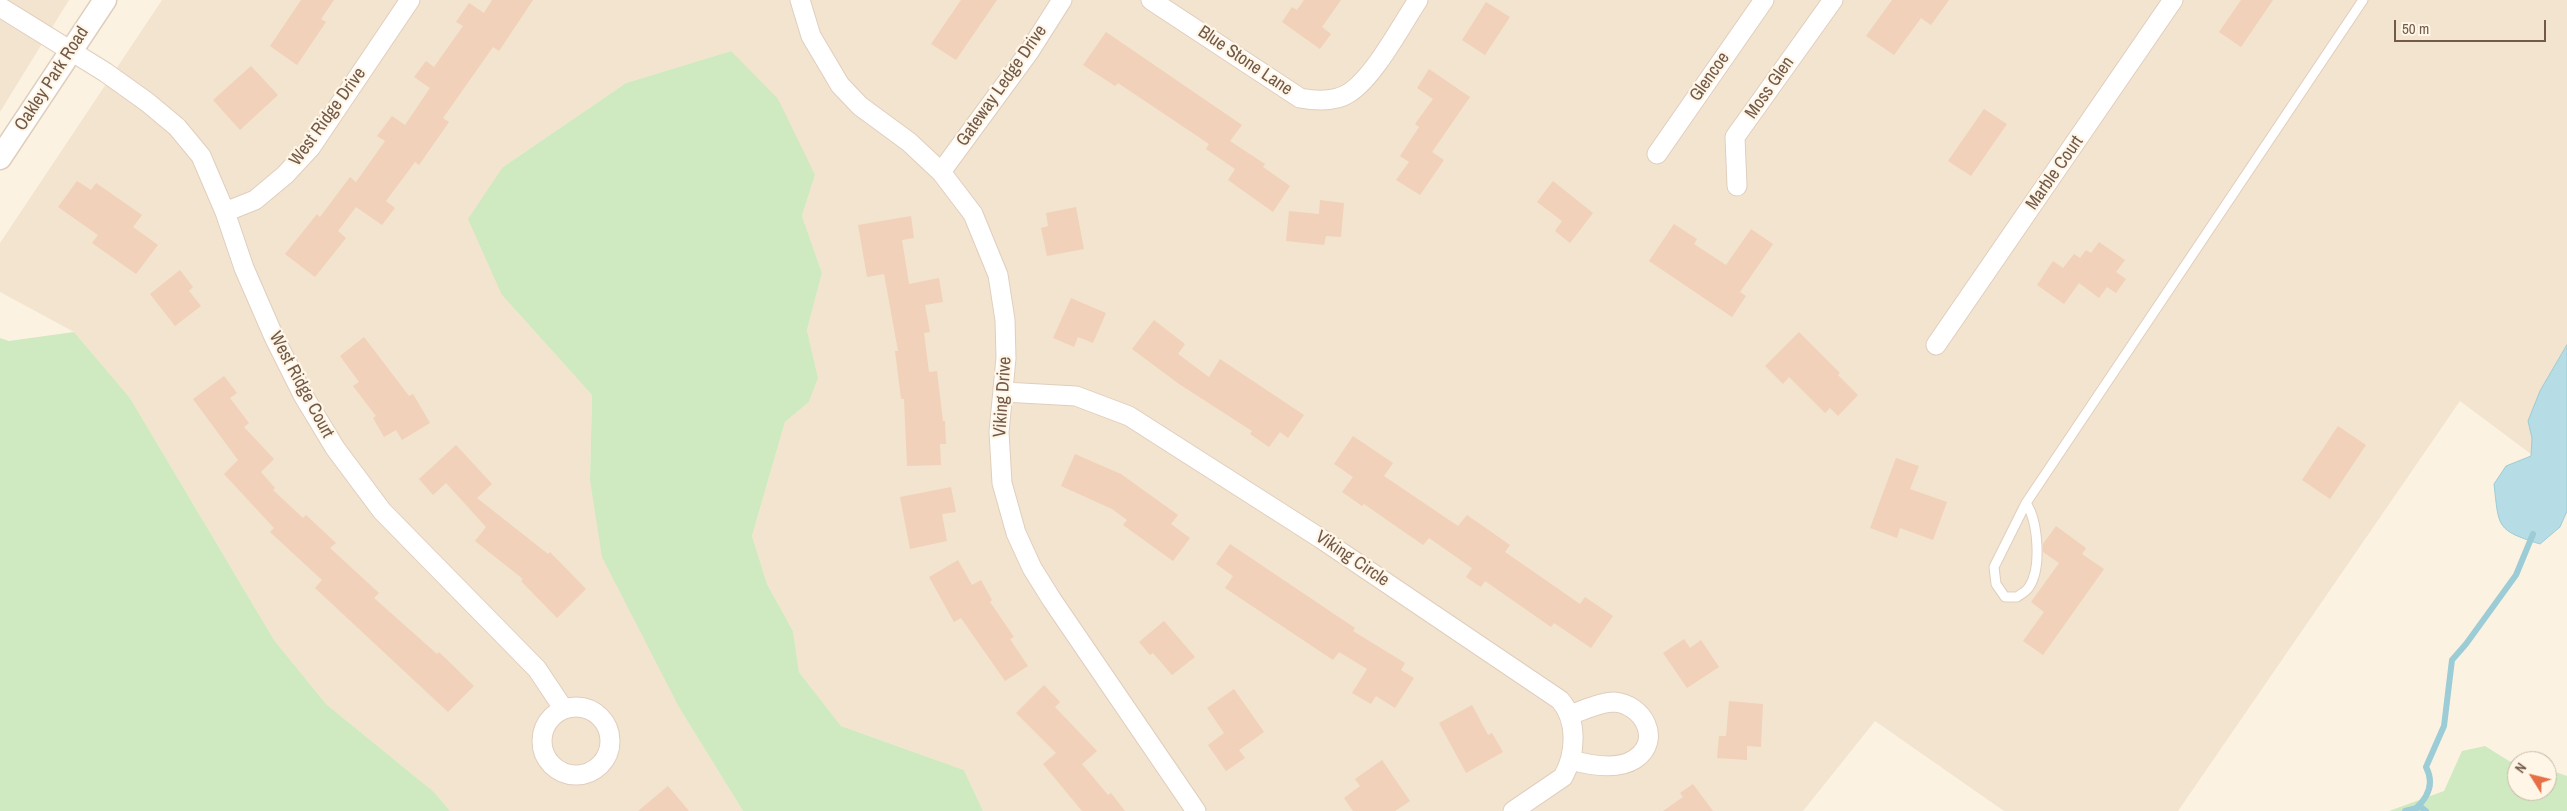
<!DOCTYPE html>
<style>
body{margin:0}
#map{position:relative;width:2567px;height:811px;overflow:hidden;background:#fcf2e1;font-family:"Archivo Narrow",sans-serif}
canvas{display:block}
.north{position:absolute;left:2507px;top:751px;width:50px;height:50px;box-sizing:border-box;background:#fff6e7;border:1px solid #c7b7a7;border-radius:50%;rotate:306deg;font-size:14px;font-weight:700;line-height:20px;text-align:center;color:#725948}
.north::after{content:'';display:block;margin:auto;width:18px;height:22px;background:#e66f46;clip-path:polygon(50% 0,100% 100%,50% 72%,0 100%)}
.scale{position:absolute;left:2394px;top:20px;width:152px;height:22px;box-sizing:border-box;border:2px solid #725948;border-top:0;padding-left:6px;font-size:15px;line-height:18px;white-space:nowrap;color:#725948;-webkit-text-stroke:4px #fff6e7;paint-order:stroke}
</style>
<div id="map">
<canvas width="2567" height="811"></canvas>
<div class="north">N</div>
<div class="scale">50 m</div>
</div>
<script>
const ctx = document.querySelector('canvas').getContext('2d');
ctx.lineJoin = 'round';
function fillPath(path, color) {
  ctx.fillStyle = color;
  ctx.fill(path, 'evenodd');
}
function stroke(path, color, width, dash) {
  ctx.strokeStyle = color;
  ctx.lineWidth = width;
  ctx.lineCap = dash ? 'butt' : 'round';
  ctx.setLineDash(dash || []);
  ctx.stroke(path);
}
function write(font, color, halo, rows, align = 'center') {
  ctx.font = font + ' "Archivo Narrow",sans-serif';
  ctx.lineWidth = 4.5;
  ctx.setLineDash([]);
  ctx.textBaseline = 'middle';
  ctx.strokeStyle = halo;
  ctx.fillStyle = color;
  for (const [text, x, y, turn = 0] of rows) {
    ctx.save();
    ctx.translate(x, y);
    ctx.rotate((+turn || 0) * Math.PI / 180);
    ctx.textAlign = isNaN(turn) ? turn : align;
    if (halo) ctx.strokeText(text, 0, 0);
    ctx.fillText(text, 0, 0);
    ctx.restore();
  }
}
fillPath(new Path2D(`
 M0,0H69L0,112Z
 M162,0H2567V481L2460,401L2178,811H2004L1875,721L1803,811H983L964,770L841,726L799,672L793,631L767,584L752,536L785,422L809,402L818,378L807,330L822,273L802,216L815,175L731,51L626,83L503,167L502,295L592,395L590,480L680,709L743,811H450L434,792L326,704L274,640L130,398L74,332L0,292V243Z`), '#f3e4cf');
fillPath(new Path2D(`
 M731,51L778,99L815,175L802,216L822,273L807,330L818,378L809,402L785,422L752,536L767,584L793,631L799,672L841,726L964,770L983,811H743L680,709L602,557L590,480L592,395L502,295L468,219L503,167L626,83Z
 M74,332L130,398L274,640L326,704L434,792L450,811H0V338L9,341Z
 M2485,746L2509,761L2517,763V791H2547V769L2567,776V811H2389L2444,791L2462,751Z`), '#cfe9c0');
const water = new Path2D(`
 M2567,345V511L2560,527L2540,544C2496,530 2499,528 2494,484L2506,466L2531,456L2532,438L2528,421L2540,391Z`);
fillPath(water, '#b6dce5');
stroke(water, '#9cccd6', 1);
stroke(new Path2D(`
 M2414,810C2428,798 2435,784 2426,767L2444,726L2452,660L2466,644L2516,575L2533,534
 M2405,811L2421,807L2426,811`), '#9cccd6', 6);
fillPath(new Path2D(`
 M301,0H334L321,19L326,22L297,65L270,46Z
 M492,0H533L499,51L493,47L443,118L449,122L419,165L415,162L386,201L395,208L382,225L356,207L338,231L346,238L315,277L285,254L317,214L320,217L350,177L356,182L385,141L377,136L392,116L405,125L430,88L414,77L426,61L434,67L463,26L456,22L469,3L484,13Z
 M961,0H997L956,60L931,44Z
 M1304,0H1341L1322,27L1331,34L1320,49L1282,22L1292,7L1297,10Z
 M1892,0H1949L1931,25L1921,18L1894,55L1866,36Z
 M2241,0H2273L2241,47L2219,32Z
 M1486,2L1510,17L1485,55L1462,40Z
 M1106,32L1242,125L1230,141L1265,164L1263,167L1290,186L1273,212L1228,180L1235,169L1206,149L1209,144L1118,83L1115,86L1083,65Z
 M251,66L278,95L240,130L213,100Z
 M1429,69L1470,97L1432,152L1444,160L1420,195L1396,180L1409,162L1400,156L1419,127L1415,124L1433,99L1417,88Z
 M1984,109L2007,124L1971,176L1948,161Z
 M77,181L91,190L96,183L142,215L133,227L158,245L136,274L92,243L98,235L58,207Z
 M1553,181L1593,213L1570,243L1555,231L1562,221L1537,202Z
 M1320,200L1344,203L1341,237L1326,236L1324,245L1286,241L1289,211L1319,214Z
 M1076,207L1084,249L1047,256L1041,228L1048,226L1046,213Z
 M911,216L914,238L902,240L909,284L939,278L943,302L925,305L930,332L924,333L929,372L937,371L943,421H945L946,444H940L941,465L907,466L904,399H901L895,351H898L884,274L867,277L858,225Z
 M1674,224L1697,239L1694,244L1726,265L1751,229L1773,244L1740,292L1746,296L1732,317L1649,261Z
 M2099,242L2125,260L2116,272L2126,279L2116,293L2107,287L2099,298L2079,283L2064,304L2037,285L2053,261L2063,268L2074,254L2080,258L2086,250L2091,253Z
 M180,270L193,287L189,291L201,306L175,326L150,294Z
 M1071,298L1106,313L1093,343L1078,337L1074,347L1053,338Z
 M1154,320L1185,344L1178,354L1209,377L1220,359L1304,415L1288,438L1280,432L1269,447L1250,434L1252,431L1179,384L1132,349Z
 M1799,332L1840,373L1838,375L1858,395L1838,416L1830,408L1825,413L1789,377L1783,384L1765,366Z
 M364,337L409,396L413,394L430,423L402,440L396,430L384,437L373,418L376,416L353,386L359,382L340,356Z
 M224,376L237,393L230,398L249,423L244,427L274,459L261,472L275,488L273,490L303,518L306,515L336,543L330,548L379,593L374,598L437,654L439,652L474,686L448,712L315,588L322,580L270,532L274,528L224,474L238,460L193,399Z
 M2338,426L2366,445L2330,499L2302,480Z
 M1353,436L1393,463L1384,476L1458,526L1467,515L1510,545L1505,552L1580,604L1585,597L1613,616L1591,648L1554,623L1551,627L1485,581L1481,587L1466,577L1472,568L1429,538L1423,545L1364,504L1362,506L1342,492L1353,477L1334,464Z
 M456,445L492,484L477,498L548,554L550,552L586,589L557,618L521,581L523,579L475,541L486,527L446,483L433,495L419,479Z
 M1075,454L1121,474L1178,515L1171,524L1190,538L1173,561L1123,525L1127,520L1112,509L1061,486Z
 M1896,458L1919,466L1910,489L1947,502L1933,540L1900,528L1897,538L1870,528Z
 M951,487L956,512L942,514L947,541L910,549L900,497Z
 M2056,526L2086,548L2082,554L2104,569L2043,655L2023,641L2044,612L2031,602L2059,563L2043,552V544Z
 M1230,544L1355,628L1353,631L1405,663L1401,670L1414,678L1395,708L1376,696L1371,704L1352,693L1367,669L1339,652L1333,660L1225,588L1233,576L1216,564Z
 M958,560L972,585L981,580L992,600L990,602L1014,637L1010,639L1028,666L1005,681L961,618L954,622L929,577Z
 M1164,621L1195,657L1172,675L1153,653L1150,655L1139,642Z
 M1684,639L1690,648L1701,640L1719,667L1687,688L1663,653Z
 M1044,685L1060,702L1055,707L1097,751L1082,764L1108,795L1111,793L1125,811H1082L1043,764L1056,753L1016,713Z
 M1234,689L1264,732L1239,750L1245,758L1226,771L1208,745L1224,733L1207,708Z
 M1729,701L1763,704L1761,747L1747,746V760L1717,758L1719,736H1726Z
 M1472,705L1488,735L1492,733L1503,752L1466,773L1439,723Z
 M1382,760L1410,801L1395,811H1353L1344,798L1360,786L1355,779Z
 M1693,784L1713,811H1663L1683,797L1680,793Z
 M668,786L689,811H638Z`), '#f1d1b9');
const service = new Path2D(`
 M2026,503C2038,521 2042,568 2029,587C2027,591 2021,594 2017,597H2005L1996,584L1994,567L2026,503L2363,0`);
const minor = new Path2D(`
 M800,0L811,36L840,85L860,106L909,142L941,172L973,214L998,275L1005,320L1006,358L999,432L1002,483L1016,533L1032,568L1052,600L1196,811
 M1151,0L1300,98C1316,101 1335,102 1349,93C1374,77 1401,26 1418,0
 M0,7L105,72L147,102L177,127L201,156L225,212L244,268L274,337L303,395L335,448L382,511L537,669L563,708
 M1657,154L1764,0
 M941,172L1029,52L1062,0
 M1737,186L1735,137L1833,0
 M225,212L255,200L285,175L311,147L410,0
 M1936,345L2173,0
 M1004,392L1076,396L1129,416L1320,538L1560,700C1578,721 1576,754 1563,777L1513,811
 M542 741a34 34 0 1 1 68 0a34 34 0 1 1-68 0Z
 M1569,715C1582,711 1600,702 1614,702C1643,704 1663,740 1635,759C1617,771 1589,765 1571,760`);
const tertiary = new Path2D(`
 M0,158L105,0`);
stroke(service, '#e0cebd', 11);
stroke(minor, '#e0cebd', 21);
stroke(tertiary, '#e0cebd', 25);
stroke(service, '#fff', 9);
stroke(minor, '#fff', 19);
stroke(tertiary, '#fff', 22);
write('18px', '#725948', '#fff6e7', [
 ["Blue Stone Lane",1245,61,34],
 ["Glencoe",1710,77,-55],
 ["Oakley Park Road",52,79,-57],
 ["Gateway Ledge Drive",1002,86,-55],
 ["Moss Glen",1770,88,-55],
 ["West Ridge Drive",328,117,-54],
 ["Marble Court",2055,173,-55],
 ["West Ridge Court",301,385,62],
 ["Viking Drive",1003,397,-86],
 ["Viking Circle",1352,559,34]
]);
</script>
